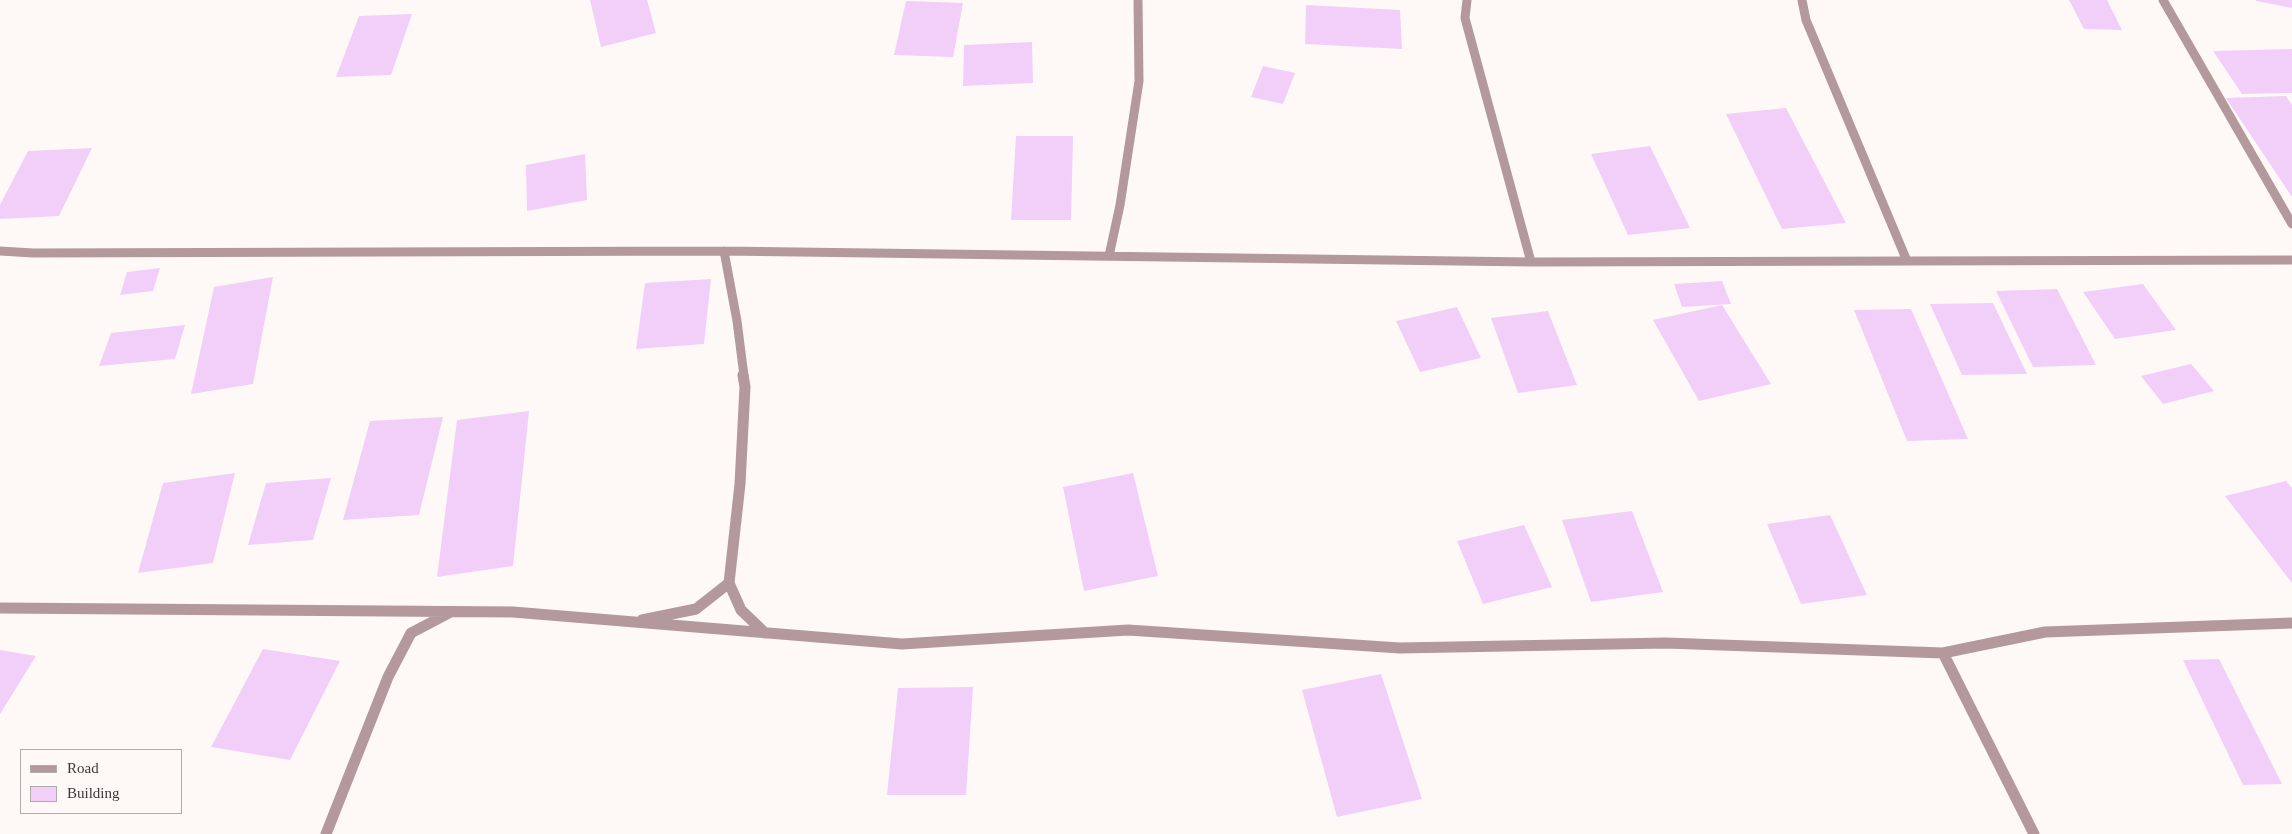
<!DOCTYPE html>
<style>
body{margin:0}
#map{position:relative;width:2292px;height:834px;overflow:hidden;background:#fef9f7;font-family:"Times New Roman",serif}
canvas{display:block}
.legend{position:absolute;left:20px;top:749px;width:162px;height:65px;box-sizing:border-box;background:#fef9f7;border:1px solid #b0acaa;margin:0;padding:6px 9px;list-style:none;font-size:15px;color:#3b3837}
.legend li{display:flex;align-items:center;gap:10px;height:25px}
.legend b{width:25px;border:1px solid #b0acaa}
</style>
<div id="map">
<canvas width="2292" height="834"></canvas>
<ul class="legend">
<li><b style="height:6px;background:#b3999c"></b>Road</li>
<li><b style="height:14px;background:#f2cff9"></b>Building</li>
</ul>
</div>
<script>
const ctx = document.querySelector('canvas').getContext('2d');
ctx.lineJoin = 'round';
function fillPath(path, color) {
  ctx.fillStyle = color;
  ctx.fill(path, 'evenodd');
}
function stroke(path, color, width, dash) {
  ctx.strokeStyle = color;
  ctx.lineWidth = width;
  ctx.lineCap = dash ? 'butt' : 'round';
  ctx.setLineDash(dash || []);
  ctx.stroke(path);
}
fillPath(new Path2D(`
 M590,0H647L656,33L601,47Z
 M2069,0H2107L2122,30L2084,29Z
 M2256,0H2292V8L2256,1Z
 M906,1L963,3L953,57L894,55Z
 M1306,5L1400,10L1402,49L1305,44Z
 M412,14L391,75L336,77L359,16Z
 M1032,42L1033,83L963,86L964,45Z
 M2292,49V93L2242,94L2213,51Z
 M1263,66L1295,73L1283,104L1251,97Z
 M2286,96L2292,105V197L2226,98Z
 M1786,108L1846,223L1782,229L1726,114Z
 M1016,136H1073L1071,220H1011Z
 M1650,146L1690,228L1628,235L1591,154Z
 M92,148L59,216L0,219V205L28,151Z
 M585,154L587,200L527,211L526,165Z
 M160,268L153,291L120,295L127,272Z
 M273,277L253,384L191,394L214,287Z
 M711,279L704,344L636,349L645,283Z
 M1722,281L1731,304L1682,307L1674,284Z
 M2143,284L2176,330L2115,339L2083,292Z
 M2057,289L2096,365L2033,367L1996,291Z
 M1993,303L2027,374L1962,375L1930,304Z
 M1722,305L1771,384L1699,401L1653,320Z
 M1457,307L1481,358L1420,372L1396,321Z
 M1911,309L1968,439L1907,441L1854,310Z
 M1548,311L1577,385L1518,393L1491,318Z
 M185,325L175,359L99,366L111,333Z
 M2191,364L2214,391L2163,404L2141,376Z
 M529,411L513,566L437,577L457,420Z
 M443,417L419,515L343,520L370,421Z
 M235,473L213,563L138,573L163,483Z
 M1133,473L1158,576L1084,591L1063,487Z
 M331,478L313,540L248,545L266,483Z
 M2286,481L2292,488V583L2225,496Z
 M1632,511L1663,592L1591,602L1562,520Z
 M1830,515L1867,595L1801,604L1767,524Z
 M1524,525L1552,587L1483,604L1457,541Z
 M263,649L340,661L290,760L211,747Z
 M0,650L36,656L0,714Z
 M2219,659L2282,784L2243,785L2183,660Z
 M1381,674L1422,799L1337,817L1302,690Z
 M973,687L966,795H887L898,688Z`), '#f2cff9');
stroke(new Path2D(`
 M1467,0L1465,18L1531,262
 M1802,0L1806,20L1907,261
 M2163,0L2292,224
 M0,251L33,253L724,251L1531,262L2292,260
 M724,251L737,321L744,376
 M1109,256L1120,205L1139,81L1138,0`), '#b3999c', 9);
stroke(new Path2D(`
 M729,583L741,610L765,633
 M0,608L513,612L902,644L1128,630L1400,648L1666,643L1943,653L2045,632L2292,623
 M642,620L696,609L729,583L740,484L745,387L743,375
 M1943,653L2034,834
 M326,834L388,677L411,633L449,613`), '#b3999c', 11);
</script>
